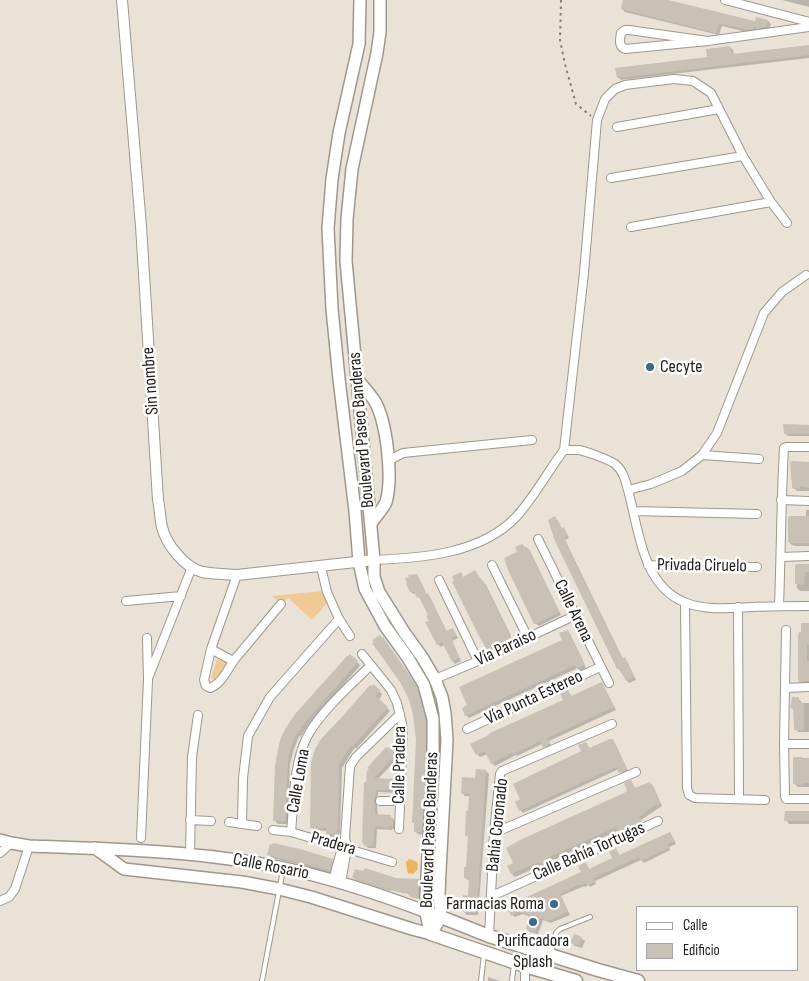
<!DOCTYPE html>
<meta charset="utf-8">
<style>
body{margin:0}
#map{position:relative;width:809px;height:981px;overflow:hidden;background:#eae2d7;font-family:"Sofia Sans Condensed",sans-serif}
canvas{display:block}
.legend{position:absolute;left:636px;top:906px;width:162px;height:65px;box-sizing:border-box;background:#fff;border:1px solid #a6a5a3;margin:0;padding:6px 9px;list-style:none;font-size:15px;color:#201d19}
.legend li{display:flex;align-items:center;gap:10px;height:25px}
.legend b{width:25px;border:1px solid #a6a5a3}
</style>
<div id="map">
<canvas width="809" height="981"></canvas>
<ul class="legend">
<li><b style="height:6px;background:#fff"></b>Calle</li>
<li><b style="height:14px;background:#c9c1b6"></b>Edificio</li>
</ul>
</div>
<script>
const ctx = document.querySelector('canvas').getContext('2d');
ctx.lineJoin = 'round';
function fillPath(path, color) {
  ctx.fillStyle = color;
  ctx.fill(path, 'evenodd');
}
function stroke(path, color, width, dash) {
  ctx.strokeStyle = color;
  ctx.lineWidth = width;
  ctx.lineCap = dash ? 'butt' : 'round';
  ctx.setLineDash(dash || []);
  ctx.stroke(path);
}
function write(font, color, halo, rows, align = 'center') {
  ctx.font = font + ' "Sofia Sans Condensed",sans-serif';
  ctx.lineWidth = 5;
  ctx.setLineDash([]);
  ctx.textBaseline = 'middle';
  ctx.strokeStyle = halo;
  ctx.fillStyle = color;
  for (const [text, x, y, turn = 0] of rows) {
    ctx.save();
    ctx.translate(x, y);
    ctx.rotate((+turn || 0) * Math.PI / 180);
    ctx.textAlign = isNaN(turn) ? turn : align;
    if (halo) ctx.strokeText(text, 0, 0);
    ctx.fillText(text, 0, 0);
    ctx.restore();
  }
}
fillPath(new Path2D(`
 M323,591L327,603L312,620L288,598L281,604L272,596Z
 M217,659L227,663L216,680L211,678Z`), '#f0c994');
fillPath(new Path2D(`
 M409,859L415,861L417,862L418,869L413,874L408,873L407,870L406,862Z`), '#ecb461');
fillPath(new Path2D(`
 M624,0H662L756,23L768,21L771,24L769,30L764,31L757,28L756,32L751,33L722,26L719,35L625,12L622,9Z
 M782,0H809V7Z
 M730,47L733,50L734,55L809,47V58L621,80L618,77L708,58Z
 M809,426V436H788L785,433Z
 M809,462V491H797L794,488Z
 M806,510H809V546H796L792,545L789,542L806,517Z
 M555,518L558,521L562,529H563L566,532L569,538L565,540L623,659L624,658L627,661L636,680L629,683L618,668L554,535Z
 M527,548L530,551L561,615L539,626L535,623Z
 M809,565V591H800L797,588L796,576Z
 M475,572L486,585L510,634L512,641L491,652L488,649L460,574L464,578Z
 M416,575L419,578L427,595L430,597L447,632L453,629L458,638L452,641L461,661L455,664L453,661L444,645L441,647L438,644L430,621V616L421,600L416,593L414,594L411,592Z
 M809,624V684H803L800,681L802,633Z
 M568,631L570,634L586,668L580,671L578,668L469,718L466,715L564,640Z
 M386,642L409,675L420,692L428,724V771L425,835L418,834L415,831V824L414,823L418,740L415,713Z
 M350,656L360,665L359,667L309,724L300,737L299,736L293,752L290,764L288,824H278L274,820L280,744Z
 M601,684L604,687L616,710L549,741L552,747L547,750L542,744L517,756L516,755L495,766L492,763L488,754L480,757L477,754L565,700L568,691L572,697Z
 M374,686L382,694L379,700L390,711L356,749L355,747L342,768L340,833H339V837H331L328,833L327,831L314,830L311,827Z
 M798,699L801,701V703H809V732H798L796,729L794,710L792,708Z
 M612,740L615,743L629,773L623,775L619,769L523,813L520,810L583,752L586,743L590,749Z
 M389,748L398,756L395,759L396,760L378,779L395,781L398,784L397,793L378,792L377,805L378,816L391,817L396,822V829H392V830L377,829L376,848H368L363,843L367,783Z
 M794,758H809V787H798L795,784Z
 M486,771L489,774L478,915H467L464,912L469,897L470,881L468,880L465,878L467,868L469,838L466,835L471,796H465L462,793Z
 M631,782L636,789L650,783L653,786L662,806L641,820L644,825L623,835L619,830L549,862L551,867L546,870L542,865L515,877L512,874L509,866L629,791Z
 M809,813V824H789L786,820Z
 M670,834L676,844L669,847L670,850L644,863L641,860L595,881L596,884L590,887L589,885L585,887L584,886L561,896L570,915L551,923L543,920L538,934L530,932L527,929L531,917L523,914L515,917L512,915L583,873L585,864L590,870L613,859L616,850L620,856Z
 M269,854L332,860L335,864L332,874L298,864L272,858Z
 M354,878L419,880L421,882L420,899L411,897L409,894L390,890V891L356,880Z
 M581,938L585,941L582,948L575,946L572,943Z
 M488,977L500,981H488Z`), '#0003');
fillPath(new Path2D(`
 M623,0H668L755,21L756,17L768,20L766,27L760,28L754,27V23L753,29L747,30L719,23L716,33L621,9Z
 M809,45V55L617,78L615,68L707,57L706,49L730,46L732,54Z
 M783,424L809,425V434H784Z
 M792,461L809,462V488L800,486L801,489H793L792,487L790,462Z
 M555,516L561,528L564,527L567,535L565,536V542L622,658L625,657L634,677L626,681L620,669H617L553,537V535L548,520Z
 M790,516H809V543H792V542H788V517Z
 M522,544L525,547H527L559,611L558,613L535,624H534L508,570L504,558L517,552L515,547Z
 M796,564H809V572H805L804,585L795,584V567Z
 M475,570L480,578L483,581L507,630L510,638L487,650L479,636L452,582L454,581L452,577L453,576L461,572L463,577Z
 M417,574L426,594L428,593L446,631L453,628L456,635L451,638L459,657L452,662L442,642L437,645L425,622L429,621L426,616L428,615L419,597L417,598L414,591L410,592L406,584L407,583L405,578L409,577L408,575Z
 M801,623H809V645H807V661H809V681L799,682L798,678V636L799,632H801Z
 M568,630L583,660L584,665L576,668L575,665L465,716L462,708L467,705L459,687L562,640L559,633Z
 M380,635L382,638L383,637L406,670L417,688L426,720V767L422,832H414V823H412L416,740L413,714L408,697L400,682L372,643L374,642L372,640Z
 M350,654L358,661L356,664L306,721L297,734H296L290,749L288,761L285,821H273L275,766L279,744L282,735L289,723L296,713L347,656H348Z
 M602,682L614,707L547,738L550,744L543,748L540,741L513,754L512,752L491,764L485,751L476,755L470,744L487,736L490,733L563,700L560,693L568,690L571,696Z
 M373,684L380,690L376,696L388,707L352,747L351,745L339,764L338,830H337L336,834H326V828H310L311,763L315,749L321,739L341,718L370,685L372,686Z
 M792,697H799V702L804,703V729L803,730H794V728L793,708H790Z
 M610,739H613L627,770L619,773L616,767L519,811L515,802L520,799L513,784L581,751L578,745L586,742L589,748Z
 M386,747L387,748L389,747L396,753L393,755L394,756L374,778L393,779L392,780H395V790H376L374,801L375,814L391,815V818H393V827L389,826V828L375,826L373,846H364V843H362L364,782H366L367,771L369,769L367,768Z
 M794,757H802V759L809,758V783H804L802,785L793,784V758Z
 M476,769L486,770L477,908L476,913L463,912V895L468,896L469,878H464V867H466L468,836H465L466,811H468L469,794H461L462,777L475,778Z
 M631,780L635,788L650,782L660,803L646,811L644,814L639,816L642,822L619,833L616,827L547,858L549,864L542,867L539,862L511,874L507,866L513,863L506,848L522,839L624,793L627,791L624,783Z
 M785,811H809V821H784Z
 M670,832L675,841L667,844L669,848L641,861L639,857L593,878L595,882L587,885L586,883L581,885L580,884L560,894L568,912L548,921L540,918L535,932L526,929L530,915L519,912L511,916L507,906L581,872L578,866L586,862L589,869L612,858L609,852L616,848L619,855Z
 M273,843L300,849L333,859L330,871L314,866L267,855L270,844L272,845Z
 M365,868L396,878L419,879L418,898L408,895L409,893L388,889V890L352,878L355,869L363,871Z
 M574,934L582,937L579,946L570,943Z`), '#c9c1b6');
const service = new Path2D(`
 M551,953L556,933L560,929L590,917
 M262,981L283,870
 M481,981L484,954
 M512,981L514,964`);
const minor = new Path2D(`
 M725,0L809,22
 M708,41L625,49C618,46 620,39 621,33L625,30H629L708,41L809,27
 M617,127L719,109
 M611,178L743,156
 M631,227L771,202
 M564,450L584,273L597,120L605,99L615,89L625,85L674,79L693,81L711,93L743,156L771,202L787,223
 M702,455L759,459
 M388,461L403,453L532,440
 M628,490L651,484L682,471L702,455L717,433L764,313L782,292L806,275
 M781,500L809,501
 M633,511L757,514
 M538,539L609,683
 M781,557L809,556
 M374,560C422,558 482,554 517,516C535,496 548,471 564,450C569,450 574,450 579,450C585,451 610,460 615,464C624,471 626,483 629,494C639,532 643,585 684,602C705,611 729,608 752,607C771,606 790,606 809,606
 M492,565L528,638
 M648,565L757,567
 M321,567L327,592L339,619L350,636
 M237,575L211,649L204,680L206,686L210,688C222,684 228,668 235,659C251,640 266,622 281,604
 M439,580L478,661
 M126,601L181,596
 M685,603L687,788L689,795L695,798L765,800
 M779,606C781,554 781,501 784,448L786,447H809
 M738,607L739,799
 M786,630L784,744L785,797L786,799H809
 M211,649L233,661
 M362,654L391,690L397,703L403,728L399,829
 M149,676L192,567
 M435,679L478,661L576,615
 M785,688L809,687
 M467,729L600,667
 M784,744H809
 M380,801H400
 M190,820L211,821
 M229,822L242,824
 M257,826L242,824L243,778L248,736L270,697L339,619
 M273,830L291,832L392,862
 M291,832C294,801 293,765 307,737C320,712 351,685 371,665
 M494,833L636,772
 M141,838L148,680L147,638
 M0,853L11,843
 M190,855L192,757L198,715
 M333,880L343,844
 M341,883L347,848L345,838L350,766L356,757L400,714
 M492,896L658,821
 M0,901L9,897L15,889L29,846
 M489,936L494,833L500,774L502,771L612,724
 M525,981V966`);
const tertiary = new Path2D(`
 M122,0L141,226L158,500C160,509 160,518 162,527C166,544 184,567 202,572C213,574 225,574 237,575L374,560`);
const secondary = new Path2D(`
 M360,0L359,44L339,133L332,179L328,228L332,309L339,379L355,511L359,562L365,589L385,626L408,658L424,685L433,719V767L426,894V911
 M357,379C363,386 369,393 374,400C387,421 393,478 386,502C383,509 375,517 371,524
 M0,840L11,843L29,846C114,849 200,851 283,868C332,878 385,896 432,914
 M95,848L124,869L242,882L279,889L311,897L412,929L431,934L441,917L439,894L440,871L447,740L445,713L442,697L435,679L422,657L404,632L379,592L374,577V560L346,261L347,219L352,169L377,53L380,32V0`);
const primary = new Path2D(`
 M426,911L431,934L525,966L576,981
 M441,917L489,936L598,970L638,981`);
stroke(service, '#9f978d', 6);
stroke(minor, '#9f978d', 10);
stroke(tertiary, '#9f978d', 12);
stroke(secondary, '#9f978d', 14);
stroke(primary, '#9f978d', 15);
stroke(new Path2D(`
 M561,0L560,40L565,64L576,104L591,116`), '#837d76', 2, [2.5, 4]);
stroke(service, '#fff', 4);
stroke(minor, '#fff', 8);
stroke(tertiary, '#fff', 10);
stroke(secondary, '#fff', 11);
stroke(primary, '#fff', 12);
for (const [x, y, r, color] of [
 [650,367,5,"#376b88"],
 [554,904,5,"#376b88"],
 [533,922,5,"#376b88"]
]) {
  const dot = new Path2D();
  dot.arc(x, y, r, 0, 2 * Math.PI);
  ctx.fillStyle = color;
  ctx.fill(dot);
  stroke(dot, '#fff', 2);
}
write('18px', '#201d19', '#fff', [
 ["Cecyte",660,367],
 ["Farmacias Roma",544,904,"right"],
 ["Purificadora",533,941,"center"],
 ["Splash",533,962,"center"]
], 'left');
write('18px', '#201d19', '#fff', [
 ["Sin nombre",151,381,-94],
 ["Boulevard Paseo Banderas",362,430,-95],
 ["Privada Ciruelo",702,566,1],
 ["Calle Arena",573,611,64],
 ["Vía Paraiso",506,648,-25],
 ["Vía Punta Estereo",534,698,-25],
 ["Calle Pradera",400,765,-89],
 ["Calle Loma",299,781,-80],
 ["Bahía Coronado",498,825,-84],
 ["Boulevard Paseo Banderas",430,830,-88],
 ["Pradera",333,844,16],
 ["Calle Bahía Tortugas",589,852,-24],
 ["Calle Rosario",271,867,11]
]);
</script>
